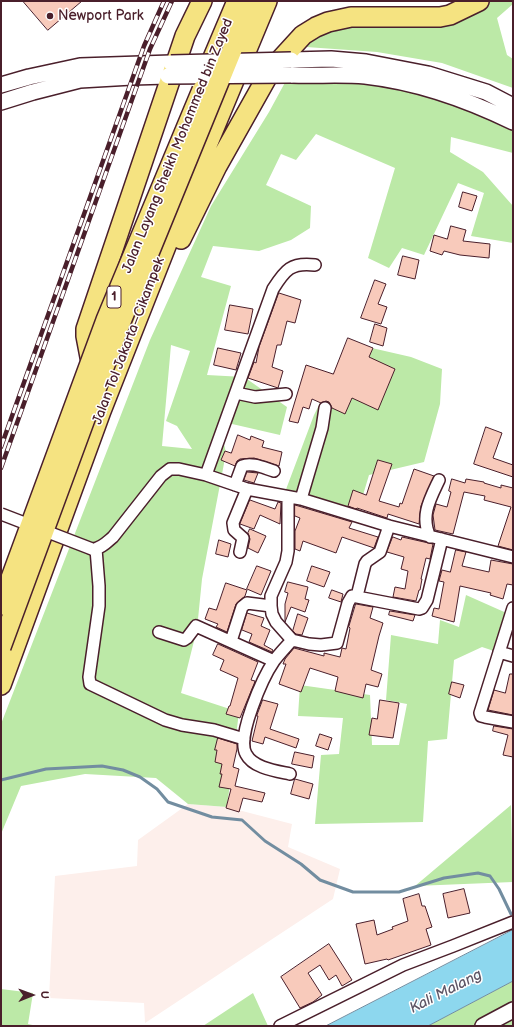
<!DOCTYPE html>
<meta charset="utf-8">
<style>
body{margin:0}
#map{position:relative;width:514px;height:1027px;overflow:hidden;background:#fff;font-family:"Balsamiq Sans",sans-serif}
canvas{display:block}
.frame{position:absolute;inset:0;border:2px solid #4a1f2b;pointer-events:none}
.north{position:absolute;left:12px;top:975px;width:40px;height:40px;-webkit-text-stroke:3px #fff;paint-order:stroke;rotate:89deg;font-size:11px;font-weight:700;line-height:16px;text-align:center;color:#4a1f2b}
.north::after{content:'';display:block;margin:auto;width:14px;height:18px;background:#4a1f2b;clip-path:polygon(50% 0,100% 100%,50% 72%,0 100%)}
</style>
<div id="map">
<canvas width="514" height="1027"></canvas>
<div class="frame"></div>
<div class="north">U</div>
</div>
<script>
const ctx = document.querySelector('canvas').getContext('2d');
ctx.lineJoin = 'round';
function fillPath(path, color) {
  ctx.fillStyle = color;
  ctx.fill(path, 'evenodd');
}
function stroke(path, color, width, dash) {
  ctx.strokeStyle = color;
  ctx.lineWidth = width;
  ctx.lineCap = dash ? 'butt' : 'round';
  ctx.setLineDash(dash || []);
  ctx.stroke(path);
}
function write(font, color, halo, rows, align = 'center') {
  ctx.font = font + ' "Balsamiq Sans",sans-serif';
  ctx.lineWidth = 3;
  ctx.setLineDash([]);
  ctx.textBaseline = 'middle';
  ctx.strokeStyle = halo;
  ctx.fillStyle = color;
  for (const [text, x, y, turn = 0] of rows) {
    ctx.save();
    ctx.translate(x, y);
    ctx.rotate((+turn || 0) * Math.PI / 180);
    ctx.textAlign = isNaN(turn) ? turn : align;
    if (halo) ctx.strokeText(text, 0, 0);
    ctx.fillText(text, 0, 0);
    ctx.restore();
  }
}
fillPath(new Path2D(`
 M188,804L227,807L292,824L288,847L340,869L333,899L145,1023L144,1003L49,998L55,876L137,866L138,840Z`), '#fdefeb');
fillPath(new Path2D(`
 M478,1H513V4L497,18L507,55L513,59V88L442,63L377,52L292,46L325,21L387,18Z
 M288,77L370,81L444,98L513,129V153L451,137L450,152L483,172L513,206V243L471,236L484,193L458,183L424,255L402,248L389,268L368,258L395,168L316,134L296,160L281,154L266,185L311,206L310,228L291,240L259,251L213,246L201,277L231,286L207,375L244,377L287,407L280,435L219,421L226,453L202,579L197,629L181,693L239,712L227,807L188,804L156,778L85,774L21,786L1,834V724L150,340L211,206L269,112ZM171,345L190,351L166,421L177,426L192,449L162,446Z
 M350,343L411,357L442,369L440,404L424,462L369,475L357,515L285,492L314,415Z
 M466,595L511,615L503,654L482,647L454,660L447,739L428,741L423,822L315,824L321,755L339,754L343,718L298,716L300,685L370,695L372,745H399L407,704L386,700L391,635L438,644L440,620L459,627Z
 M511,805L513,882L415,886Z
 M513,981V1026H428Z
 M1,989L33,993L28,1024L37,1026H1Z
 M253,993L268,1026H203Z`), '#bce9a7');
const water = new Path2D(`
 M513,930V981L428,1026H326Z`);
fillPath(water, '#8dd7ee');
stroke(water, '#728da0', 1);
stroke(new Path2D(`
 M1,780L46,769L102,766L123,770L140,777L157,789L168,802L212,817L242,820L265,841L301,864L320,880L353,892H399L444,878L478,873L490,876L499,889L511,914`), '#728da0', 3);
const building = new Path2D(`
 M23,1H82L48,30Z
 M463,192L477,196L472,211L459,207Z
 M451,226L466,230L463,241L490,244L489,258L460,255L444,251L442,255L430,251L434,235L447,239Z
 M403,256L419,260L415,279L398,275Z
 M375,280L386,284L378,304L387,307L381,324L361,318Z
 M279,293L301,300L295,323L287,321L281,345H277L272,367L283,371L278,388L248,378L254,362L256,363L259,347Z
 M230,305L253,309L248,334L225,330Z
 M375,324L387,328L383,346L370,342Z
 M348,338L373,348L369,357L395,369L378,410L352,398L345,414L332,408L329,402L326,401L321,403L312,399L309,409L303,407L298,423L289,421L306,365L333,374Z
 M218,348L241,353L236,370L214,365Z
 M486,427L502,433L493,458L513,465V477L474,464Z
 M238,435L250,440L251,436L264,441L262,447L282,452L279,466L254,458L240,459L237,461L235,466L221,460L225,451L231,453Z
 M378,460L392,464L379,501L399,507L400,503L402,504L414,469L434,476L421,506L419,524L388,514L387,518L357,508L356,509L348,506L353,490L366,495Z
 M247,472L258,473L254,483L244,480Z
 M452,479L465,483L466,479L484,482V483L501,488V485L513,488V550L498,546L511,507L484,500L485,496L464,492L453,534L435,530L433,515L436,504L447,507L451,492L449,491Z
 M250,500L275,509L278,502L281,503L280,524L260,515L254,529L240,524Z
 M295,505L352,522L349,528L378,537L374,548L342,537L336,553L303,541L300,551L295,549V531L300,518L295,516Z
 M250,529L266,536L258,553L248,548L250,539L248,533Z
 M393,537L401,540L402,537L433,544L430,559L426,558L421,579H422L420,590H419L416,601L393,597L395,587L405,589L408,571L401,569L404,557L387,552Z
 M219,540L231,544L228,557L216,554Z
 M456,550L466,552L462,566L489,572L491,560L513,564V585L507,584L503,599L490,595L491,593L460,586L454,622L432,616L434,608L439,609L444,582L439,581L442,570L450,572Z
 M257,566L271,571L261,595L247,589Z
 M312,566L330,572L324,587L307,581Z
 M288,582L308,587L305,599L309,600L305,612L291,607L285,622V604L288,593L285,592Z
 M226,583L247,590L245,596L236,604L227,632L216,627L218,624L205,619L209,608L216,610Z
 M332,590L343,594L341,602L329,598Z
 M356,604L373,607L370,618L383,623L379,636L371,670L382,674L378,687L366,684L363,698L335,691L338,677L310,668L301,692L279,684L286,664H283L285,659L294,648L324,656V653L340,657L342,648L346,649L350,628L349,627Z
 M390,611L415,615L413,621L389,615Z
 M247,613L264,618L261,626L270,630L264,645L273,650L272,652L249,642L252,634L242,630Z
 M298,614L308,618L302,635L296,634L293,631Z
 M218,644L258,662L251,680L255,681L254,684L240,718L226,714L229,706H230L238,678L220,670L224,660L213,655Z
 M510,674H513V715L488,710L494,690L505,693Z
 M452,682L464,685L460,698L449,694Z
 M263,700L278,704L270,729L299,739L296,748L265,737L263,744L252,741L258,716H257Z
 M380,700L399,703L393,738L369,735L372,718L377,719Z
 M494,726L513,729V757L503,755L508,735L493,731Z
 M320,734L332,738L328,750L316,746Z
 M218,738L237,744V749L233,767L239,769L235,786L265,793L262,802L243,798L239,812L226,808L231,789L219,787L222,774H220L222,764L215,762L217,750H215Z
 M295,752L314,756L312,768L292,764Z
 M295,779L313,784L309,799L291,794Z
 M464,889L470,913L448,918L443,894Z
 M419,894L422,906H425L432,927L426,929L431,945L388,960L387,959L365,964L356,924L374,920L377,935L393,929L392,927L408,921L403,899Z
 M329,944L352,980L342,986L336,975L329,980L320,965L308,973L322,995L313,1002L300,1008L281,977Z`);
fillPath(building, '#f8cabb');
stroke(building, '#4a1f2b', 1);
const street = new Path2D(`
 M236,393L255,397L286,394
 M206,475L273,289C285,270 291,262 315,265
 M235,485L242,466C252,462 264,468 274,471
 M288,497V551L286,562L271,596V606L272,614L276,622L292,640L309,644L321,645L337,643L348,603L352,596L419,609L422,608L427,600L442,539
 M301,499L322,428L325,408
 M430,537C420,516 430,499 439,480
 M92,549C101,549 107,542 113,537L161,476L170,469H179L206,475L247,489L301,499L389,526L513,557
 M96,549L99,586V606L89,677L90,684L165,720L182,725L214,730L244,739
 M240,552L243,538L234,530L233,523L247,489
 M357,596L365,564L367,561L380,552L389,526
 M513,608L480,713L481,716L485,717L513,722
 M159,632L184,640L187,638L196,626L274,661
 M231,641L242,607L247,603L271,606
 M499,652L513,656
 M290,774C276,771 253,768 246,754C236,737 263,677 274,661C279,654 286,647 292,640
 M280,1026L403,965L453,946L513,922`);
const secondary = new Path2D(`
 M291,60L331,59L366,62L428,74L486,92L513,106
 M291,75C315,76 341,74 365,76C418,82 466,99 513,122
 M1,85L29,77L80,66L171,63
 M1,102L33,92L80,80L132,77L168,76
 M483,1026L513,1010`);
const highway = new Path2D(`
 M232,50L252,1
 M204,79L237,1
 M181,239L217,166L271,70L303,35L316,27L328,22L351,17H440L450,15L479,1
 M90,357L86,336V329L185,36L202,1
 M1,685L101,411L183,203L267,1`);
stroke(street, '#4a1f2b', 14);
stroke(secondary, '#4a1f2b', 18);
stroke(highway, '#4a1f2b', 22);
stroke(street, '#fff', 11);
stroke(secondary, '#fff', 15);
stroke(highway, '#f5e381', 19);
const rail = new Path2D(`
 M1,447L144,46L164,1
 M1,468L150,49L172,1`);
stroke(rail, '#4a1f2b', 4.5);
stroke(rail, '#fff', 3, [9]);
const streetBridge = new Path2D(`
 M1,514L92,549`);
const secondaryBridge = new Path2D(`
 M171,63L291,60
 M168,76L291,75`);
const highwayBridge = new Path2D(`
 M1,605L106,320L202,90
 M1,647L120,324L232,50`);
stroke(streetBridge, '#4a1f2b', 14, []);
stroke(secondaryBridge, '#4a1f2b', 18, []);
stroke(highwayBridge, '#4a1f2b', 22, []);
stroke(streetBridge, '#fff', 11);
stroke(secondaryBridge, '#fff', 15);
stroke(highwayBridge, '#f5e381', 19);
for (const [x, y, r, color] of [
 [50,16,4,"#4a1f2b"]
]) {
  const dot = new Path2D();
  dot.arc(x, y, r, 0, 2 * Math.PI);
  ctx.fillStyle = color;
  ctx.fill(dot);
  stroke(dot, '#fff', 1.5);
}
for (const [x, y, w] of [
 [114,297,14]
]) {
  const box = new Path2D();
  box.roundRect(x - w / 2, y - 11, w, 22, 3);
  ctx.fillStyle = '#fff';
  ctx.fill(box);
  stroke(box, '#4a1f2b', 1);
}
write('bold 13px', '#4a1f2b', null, [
 ["1",114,297]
]);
write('14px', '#4a1f2b', '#fff', [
 ["Newport Park",58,16]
], 'left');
write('14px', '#4a1f2b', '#fff', [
 ["Jalan Layang Sheikh Mohammed bin Zayed",178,146,-68],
 ["Jalan Tol Jakarta–Cikampek",129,341,-69]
]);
write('italic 15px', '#5e5666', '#fff', [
 ["Kali Malang",446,992,-27]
]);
</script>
